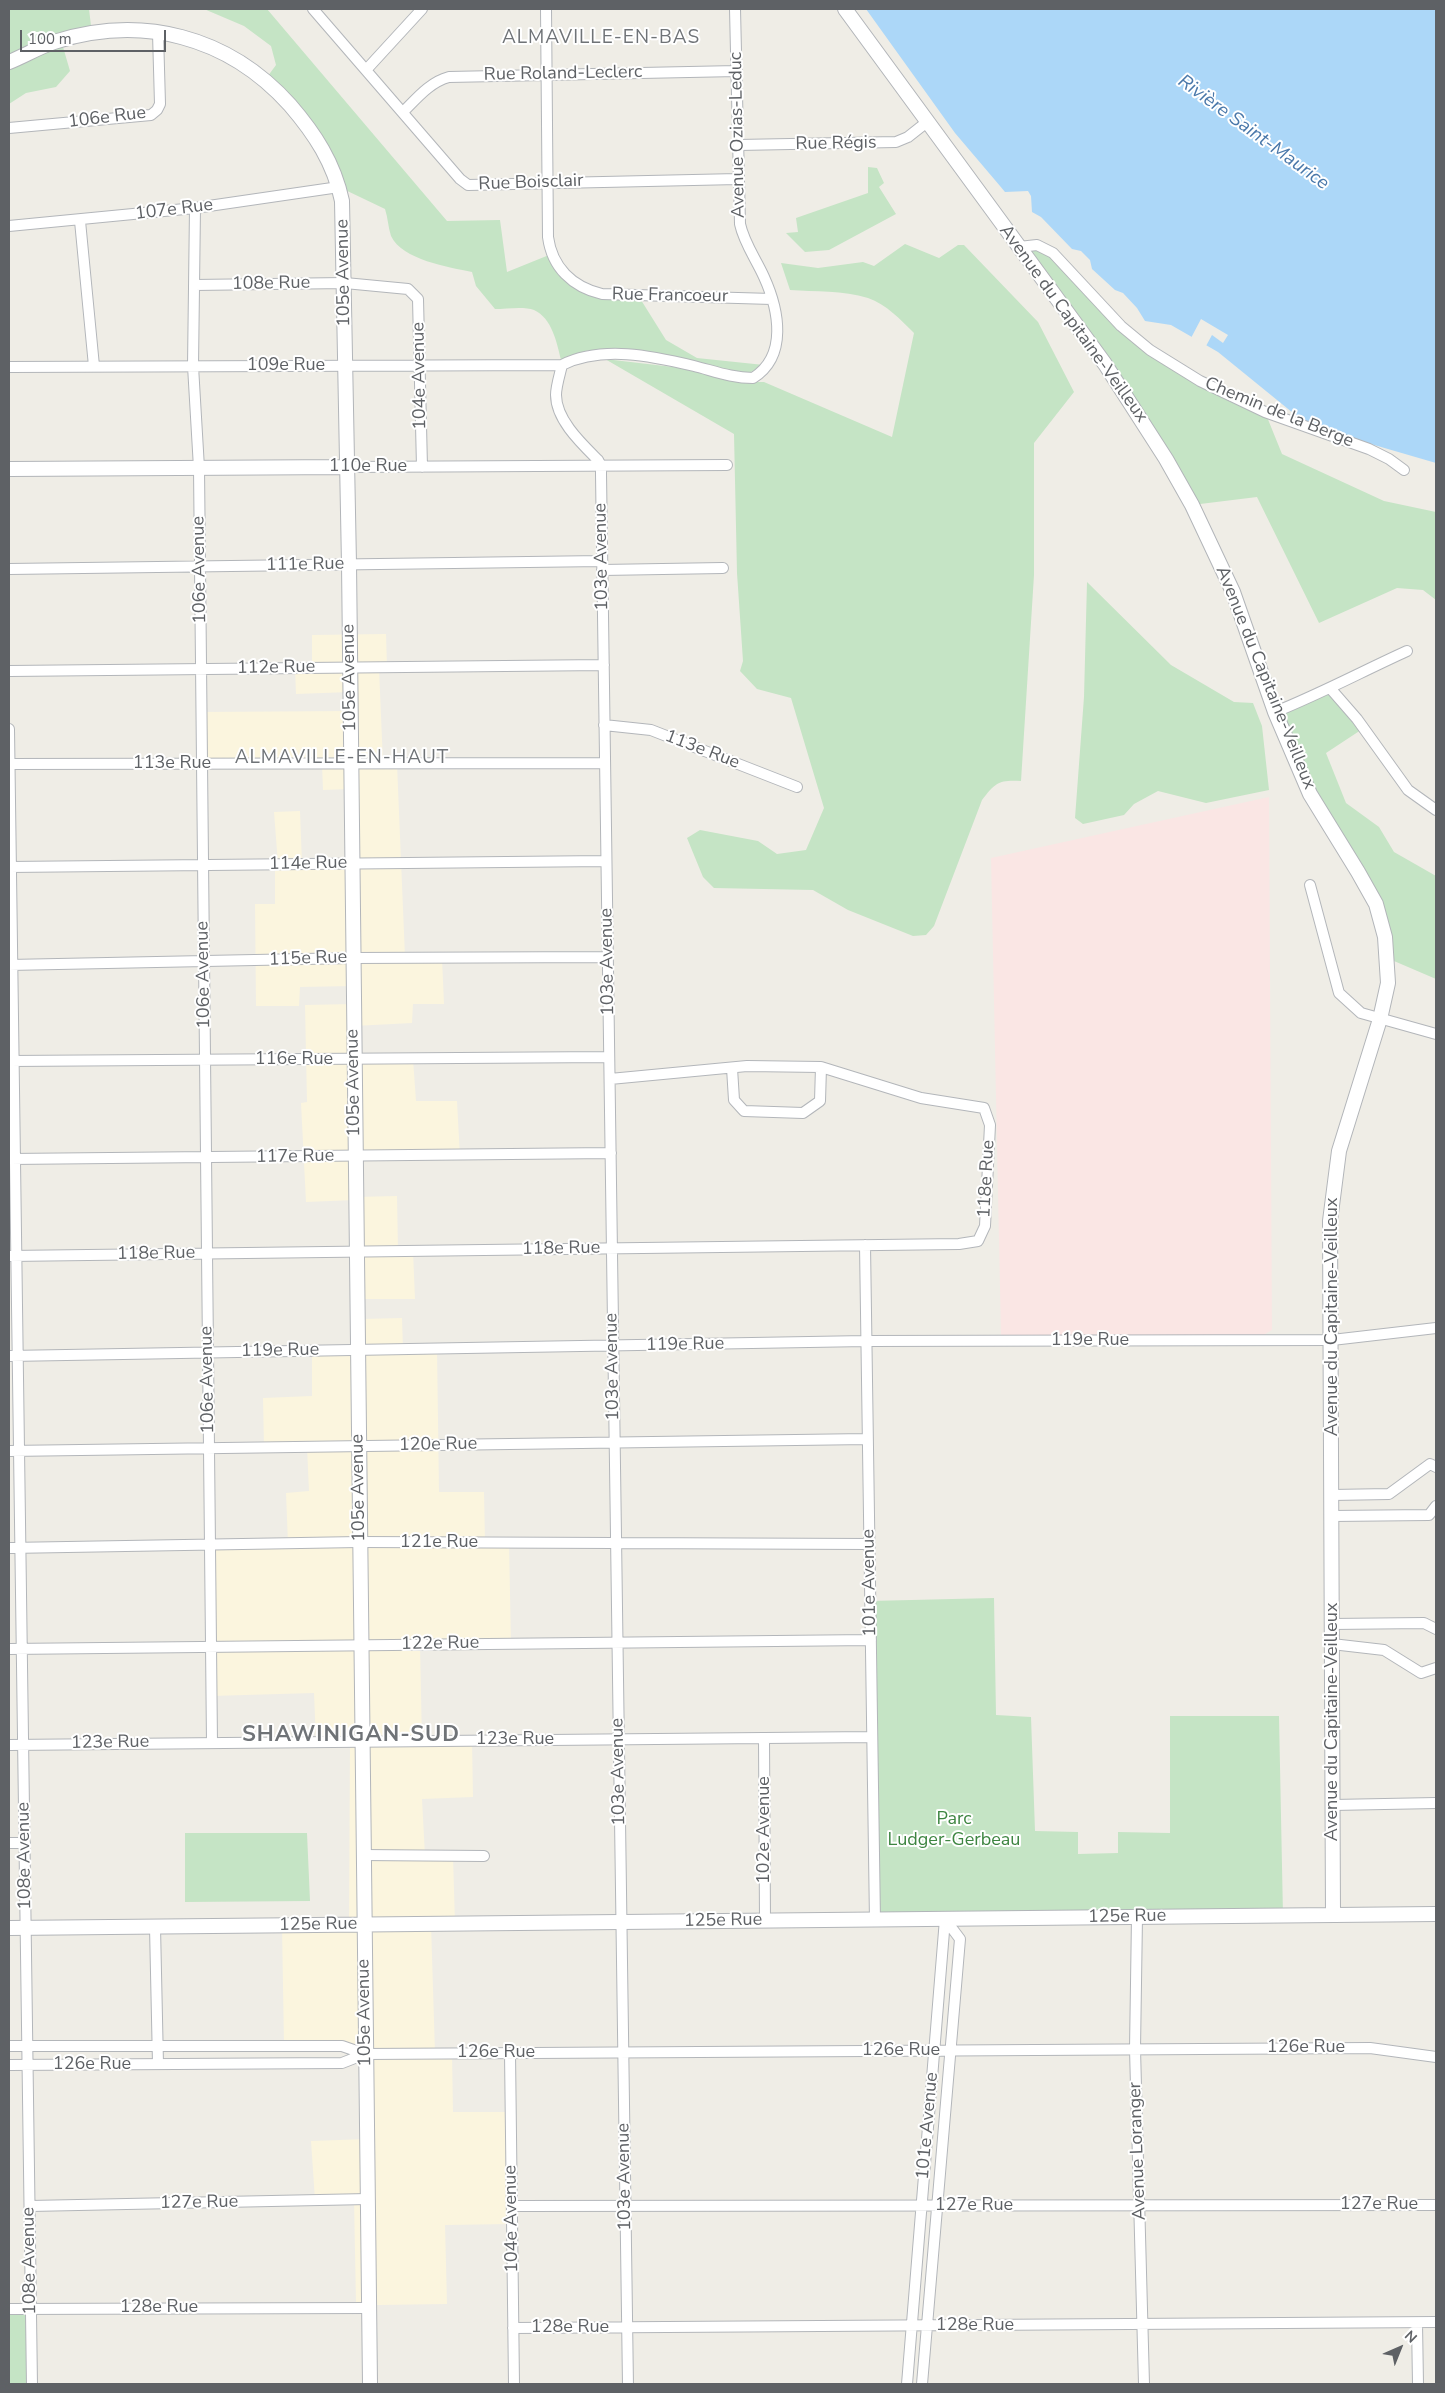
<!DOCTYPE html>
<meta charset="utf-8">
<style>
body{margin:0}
#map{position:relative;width:1445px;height:2393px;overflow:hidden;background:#efede6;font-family:"Nunito Sans",sans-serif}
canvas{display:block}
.frame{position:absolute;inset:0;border:10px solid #5e6165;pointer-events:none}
.north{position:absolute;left:1375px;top:2323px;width:50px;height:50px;-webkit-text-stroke:4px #fff;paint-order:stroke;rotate:44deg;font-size:14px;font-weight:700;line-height:20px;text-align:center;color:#5e6165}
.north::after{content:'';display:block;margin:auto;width:18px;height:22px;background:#5e6165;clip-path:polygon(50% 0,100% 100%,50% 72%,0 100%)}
.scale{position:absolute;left:20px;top:30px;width:146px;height:22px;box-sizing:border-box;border:2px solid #5e6165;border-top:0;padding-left:6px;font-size:15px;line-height:18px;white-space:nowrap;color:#5e6165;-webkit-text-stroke:4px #fff;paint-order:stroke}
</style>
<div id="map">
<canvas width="1445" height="2393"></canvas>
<div class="frame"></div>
<div class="north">N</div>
<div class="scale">100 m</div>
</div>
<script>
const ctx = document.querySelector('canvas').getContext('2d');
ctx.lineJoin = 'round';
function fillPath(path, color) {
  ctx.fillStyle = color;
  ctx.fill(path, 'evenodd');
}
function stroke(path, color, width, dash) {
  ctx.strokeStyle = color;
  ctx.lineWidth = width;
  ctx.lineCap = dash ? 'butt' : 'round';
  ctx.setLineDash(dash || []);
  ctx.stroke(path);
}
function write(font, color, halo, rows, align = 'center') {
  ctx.font = font + ' "Nunito Sans",sans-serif';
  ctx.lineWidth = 4;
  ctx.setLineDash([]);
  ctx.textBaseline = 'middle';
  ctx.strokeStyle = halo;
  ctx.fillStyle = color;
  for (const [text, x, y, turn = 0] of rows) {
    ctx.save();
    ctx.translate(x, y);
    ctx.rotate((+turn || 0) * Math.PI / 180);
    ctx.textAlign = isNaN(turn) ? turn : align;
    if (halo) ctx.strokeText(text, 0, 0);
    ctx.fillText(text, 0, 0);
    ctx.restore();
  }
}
fillPath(new Path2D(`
 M386,634L387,667L379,668L383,763L397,764L405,957L442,958L444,1004H413L412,1023L354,1026V1059H413L416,1101H457L460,1157L355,1156V1197L397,1196L398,1251H413L415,1299H361L362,1319L402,1318L403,1349H437L439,1492H484L485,1542L509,1543L511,1644L420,1645L422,1742L472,1740L473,1797L422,1799L425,1856H453L455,1924H431L435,2053H452L453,2112H511L512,2224L445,2225L447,2304L378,2305L356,2303L354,2199L315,2200L311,2141L367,2139L365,2044L284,2045L282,1926L349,1922L350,1747L316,1741L314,1693L211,1696L210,1545L288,1544L286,1493L309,1491L307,1447H264L263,1398L312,1396V1351L357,1350L355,1200L306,1202L301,1103L307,1102L305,1005L353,1004V986L300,987L299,1006H256L255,904H275V864H278L274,812L300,811L302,864H352L351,789L323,790L322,764H202L201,712L350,711V692L296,694L295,668H312V635Z`), '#fbf5de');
fillPath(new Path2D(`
 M1269,797L1272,1330L1255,1340L1001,1336L991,858Z`), '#fae6e4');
fillPath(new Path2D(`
 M9,9H89L92,34L61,40L70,71L56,87L26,93L9,104Z
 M204,9H267L447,221L500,220L507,272L549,255L566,278L618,299L641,300L666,340L697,358L764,365L745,375L614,348L585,351L561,360C557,343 552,318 534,310C524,306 506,309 495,309L476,286L472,272C449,267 402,260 391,236C388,227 388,218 385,209L339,187L335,174L265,80L276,65L271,46L244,26Z
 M868,167L877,168L884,183L879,187L896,214L829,250L805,252L786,233L798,232L796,218L868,193Z
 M905,244L939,258L958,245H964L1038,322L1074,392L1034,443V575L1021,781C999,780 996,782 982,800L934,926L926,935L913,936L848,910L813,890L714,888L703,877L687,838L700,830L758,841L777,854L806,850L824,808L791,698L757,689L740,671L743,661L737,573L734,434L605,359L690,369L745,382H764L892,437L914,333C901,320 886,304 868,298C843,290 815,292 790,290L781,263L818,268L863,262L874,266Z
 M1019,247L1045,248L1150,350L1265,412L1282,454L1384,501L1436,512V600L1423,590L1397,588L1319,623L1257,497L1192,505Z
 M1087,582L1171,665L1234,702L1253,703L1262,726L1269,790L1206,803L1158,791L1134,804L1124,815L1083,824L1075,818L1084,697Z
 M1330,688L1364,728L1326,753L1346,803L1379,827L1394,852L1436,876V979L1387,958L1381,921L1325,820L1275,712Z
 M994,1598L996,1715L1031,1717L1035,1831L1078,1832V1854L1118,1853V1832L1170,1833V1716H1279L1283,1916L875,1921L870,1601Z
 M185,1833H307L310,1901L185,1902Z
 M9,2309H31L32,2384H9Z`), '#c5e4c5');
fillPath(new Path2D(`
 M866,9H1436V463L1309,426L1218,352L1171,325L1145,321L1137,308L1123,293L1115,290L1092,269L1090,260L1081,251L1072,249L1041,217L1032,212L1031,196L1028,191L1005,192L1000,186L955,133Z`), '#acd7f8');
fillPath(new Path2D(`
 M1201,319L1228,335L1223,343L1212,335L1206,346L1191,338Z`), '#efede6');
const street = new Path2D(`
 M313,9L460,179L468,185L738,179
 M546,9L548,237C552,267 572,287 602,294L772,299
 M366,70L422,9
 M403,112C417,98 430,82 449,77L737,71
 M9,128L151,115L157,110L160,104L158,33
 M738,145L896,142L908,137L927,122
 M195,208L193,366L199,468L212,1742
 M80,221L94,366
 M9,226L195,208L339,187
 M1019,247L1037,245L1053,253L1121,326L1150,350L1200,381L1265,412L1369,449L1389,459L1404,470
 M194,285L345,283L408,289L418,299L422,467
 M562,365C560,374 556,386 556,395C556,420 582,444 598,460L601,466V474L628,2384
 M9,367L562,365C602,345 652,356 694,366C714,371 732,378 753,378C788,356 779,310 764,277C756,259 744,243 740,224L735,9
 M347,467L727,465
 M9,569L602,561
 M602,570L723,568
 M9,671L604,665
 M1330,688L1357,719L1408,790L1436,810
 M1275,712C1320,694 1363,671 1407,651
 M604,725L651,730L797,787
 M9,729L32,2384
 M9,764L605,763
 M9,867L606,861
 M1310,885L1339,993L1361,1013L1436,1034
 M9,965L353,958L608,957
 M9,1061L609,1057
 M732,1068L734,1100L744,1111L803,1113L820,1101L821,1067
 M10,1159L611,1153
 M865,1245L875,1921
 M9,1256L959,1244L978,1241L985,1226L990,1125L984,1108L921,1098L821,1067L747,1066L610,1079
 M9,1356L866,1341L1332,1340L1436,1328
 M9,1451L867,1439
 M1332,1495L1389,1494L1430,1464L1436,1467
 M1332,1516L1429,1515L1436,1506
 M9,1548L359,1542L869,1544
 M1332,1624L1424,1623L1436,1629
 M1332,1644L1384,1650L1421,1673L1436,1668
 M9,1649L871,1640
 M764,1738L765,1921
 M9,1745L872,1737
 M1333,1805L1436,1803
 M9,1843H25
 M362,1855L484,1856
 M1137,1917L1135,2049L1144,2384
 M155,1927L158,2064
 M9,2046H342L365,2054L1370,2048L1436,2057
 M510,2053L514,2384
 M9,2065L342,2063L365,2054
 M30,2206L368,2199
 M512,2206L1436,2205
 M9,2309L370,2308
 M1417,2323L1418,2384
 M513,2328L1436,2322
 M907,2384L945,1919
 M922,2384L960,1939L945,1919`);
const secondary = new Path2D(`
 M845,9L1105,364L1166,459L1192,505L1233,592L1275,712L1310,794L1358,872L1376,904L1385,937L1388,983L1380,1019L1339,1151L1330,1221L1333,1915
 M9,62C24,56 39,47 54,42C142,14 228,36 290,105C315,134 334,163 342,201L349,564L370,2384
 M9,469L347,467
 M9,1928L1436,1914`);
stroke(street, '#b3b6ba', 12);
stroke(secondary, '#b2b5b9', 16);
stroke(street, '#fff', 10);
stroke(secondary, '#fff', 14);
write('18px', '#5e6165', '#fff', [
 ["Rue Roland-Leclerc",563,74,-1],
 ["106e Rue",107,118,-7],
 ["Avenue Ozias-Leduc",738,135,-91],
 ["Rue Régis",836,144,-1],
 ["Rue Boisclair",531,183,-2],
 ["107e Rue",174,210,-7],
 ["105e Avenue",344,273,-91],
 ["108e Rue",271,284,-1],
 ["Rue Francoeur",670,296,1],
 ["Avenue du Capitaine-Veilleux",1073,324,54],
 ["109e Rue",286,366],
 ["104e Avenue",420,376,-91],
 ["Chemin de la Berge",1279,413,22],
 ["110e Rue",368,467],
 ["103e Avenue",602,557,-91],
 ["111e Rue",305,565,-1],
 ["106e Avenue",200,570,-91],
 ["112e Rue",276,668,-1],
 ["105e Avenue",350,678,-91],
 ["Avenue du Capitaine-Veilleux",1265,678,68],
 ["113e Rue",702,750,21],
 ["113e Rue",172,764],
 ["114e Rue",308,864,-1],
 ["115e Rue",308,959,-2],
 ["103e Avenue",608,962,-91],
 ["106e Avenue",204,975,-91],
 ["116e Rue",294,1060],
 ["105e Avenue",354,1083,-91],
 ["117e Rue",295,1157,-1],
 ["118e Rue",987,1179,-87],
 ["118e Rue",561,1249,-1],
 ["118e Rue",156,1254,-1],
 ["Avenue du Capitaine-Veilleux",1333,1317,-90],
 ["119e Rue",1090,1341],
 ["119e Rue",685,1345,-1],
 ["119e Rue",280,1351,-1],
 ["103e Avenue",613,1367,-91],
 ["106e Avenue",208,1380,-91],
 ["120e Rue",438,1445,-1],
 ["105e Avenue",359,1488,-91],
 ["121e Rue",439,1543],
 ["101e Avenue",870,1583,-91],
 ["122e Rue",440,1644,-1],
 ["Avenue du Capitaine-Veilleux",1333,1722,-90],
 ["123e Rue",515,1740],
 ["123e Rue",110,1743,-1],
 ["103e Avenue",619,1772,-91],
 ["102e Avenue",765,1830,-90],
 ["108e Avenue",25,1856,-91],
 ["125e Rue",1127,1917,-1],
 ["125e Rue",723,1921,-1],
 ["125e Rue",318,1925,-1],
 ["105e Avenue",365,2013,-91],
 ["126e Rue",1306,2048],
 ["126e Rue",901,2051],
 ["126e Rue",496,2053],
 ["126e Rue",92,2065],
 ["101e Avenue",928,2126,-85],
 ["Avenue Loranger",1138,2151,-92],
 ["103e Avenue",625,2177,-91],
 ["127e Rue",199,2203,-1],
 ["127e Rue",1379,2205],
 ["127e Rue",974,2206],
 ["104e Avenue",512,2219,-91],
 ["108e Avenue",30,2261,-91],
 ["128e Rue",159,2308],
 ["128e Rue",975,2326],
 ["128e Rue",570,2328]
]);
write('18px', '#3d8541', '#fff', [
 ["Parc",954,1820],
 ["Ludger-Gerbeau",954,1841]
]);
ctx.letterSpacing = '1px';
write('19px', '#6f7377', '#fff', [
 ["ALMAVILLE-EN-BAS",601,38],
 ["ALMAVILLE-EN-HAUT",342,758]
]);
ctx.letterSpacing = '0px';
write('italic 19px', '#4a78aa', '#fff', [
 ["Rivière Saint-Maurice",1253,133,36]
]);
ctx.letterSpacing = '1px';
write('bold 22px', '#6f7377', '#fff', [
 ["SHAWINIGAN-SUD",351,1736]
]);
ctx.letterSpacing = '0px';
</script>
